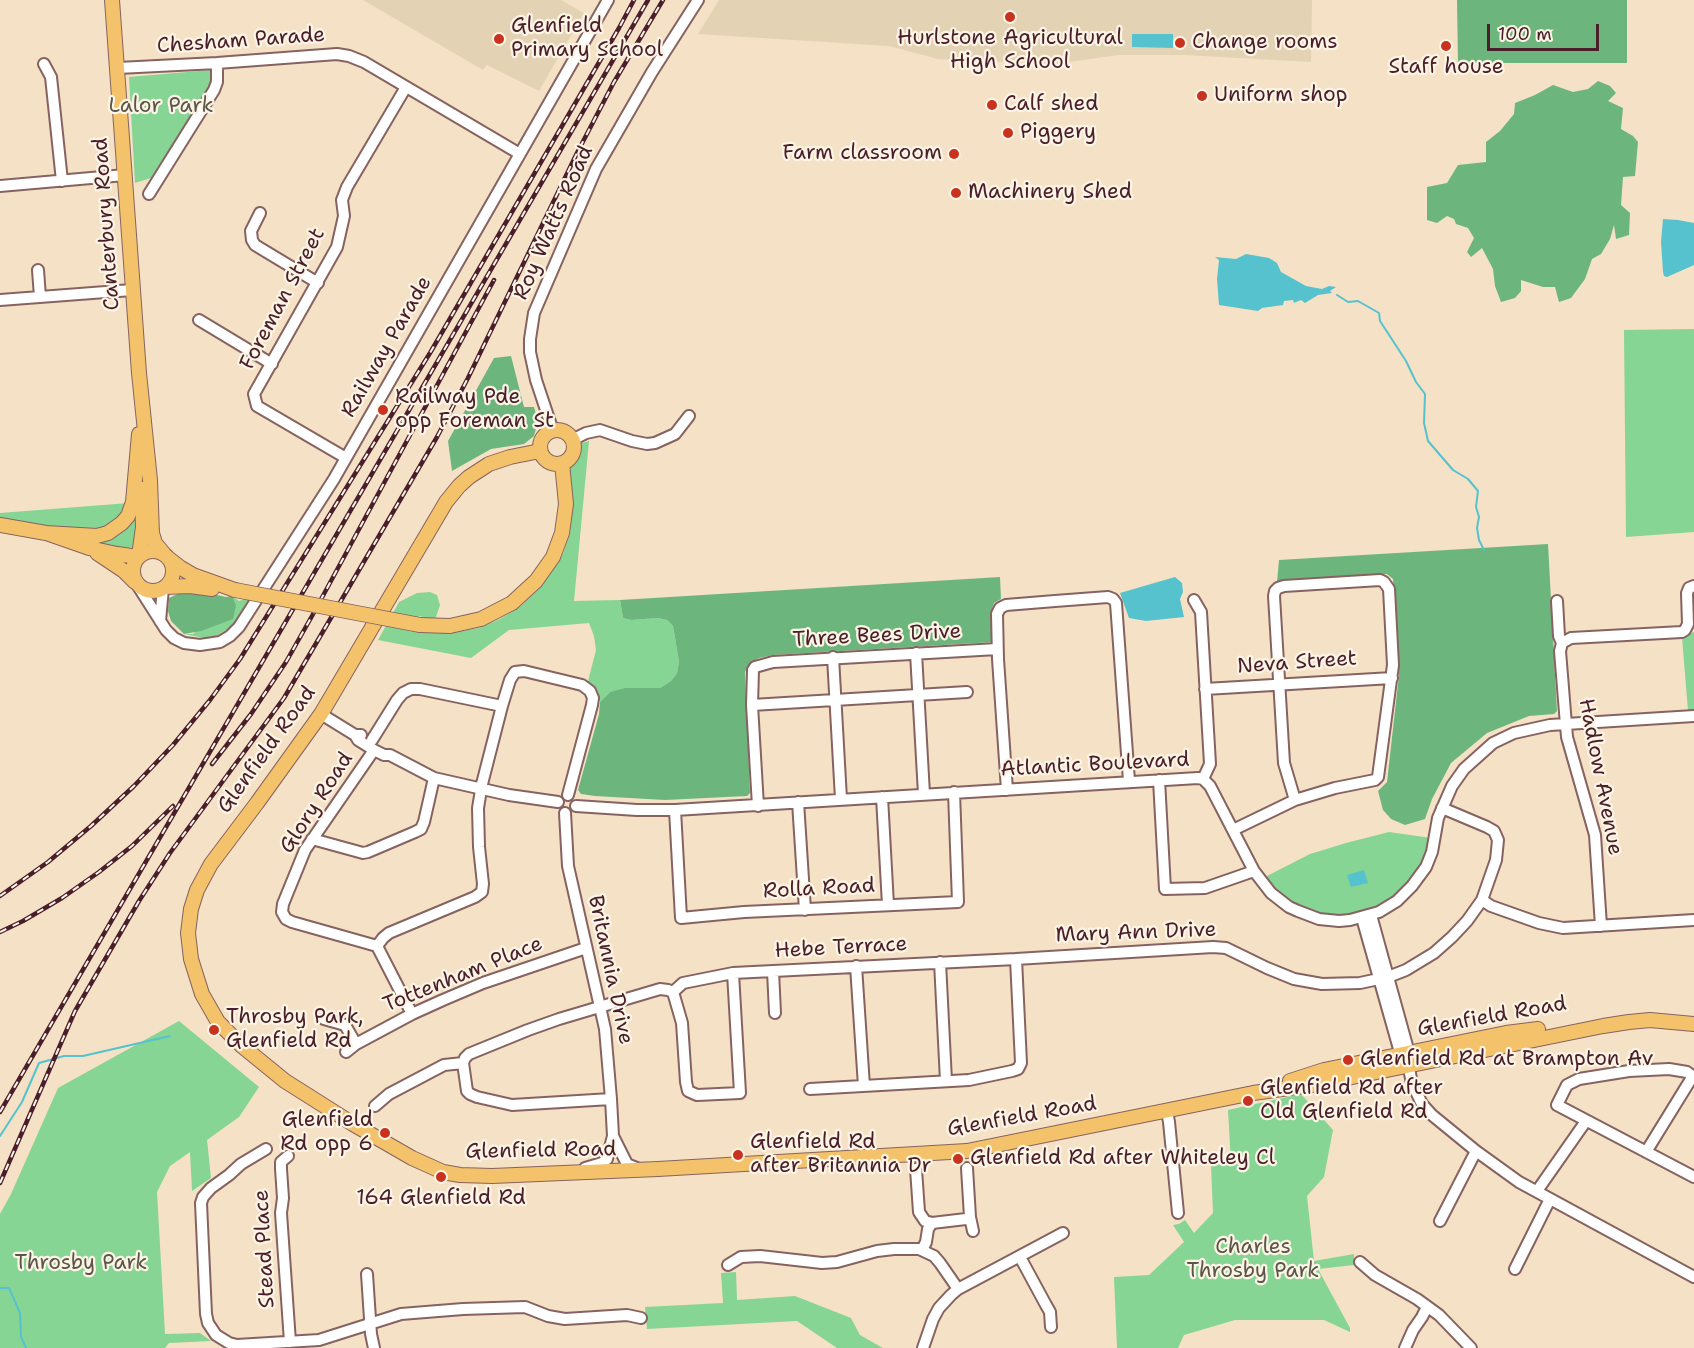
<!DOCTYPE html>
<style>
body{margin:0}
#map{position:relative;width:1694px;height:1348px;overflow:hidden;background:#f5e1c5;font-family:"Shantell Sans",sans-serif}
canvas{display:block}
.scale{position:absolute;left:1487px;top:24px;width:112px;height:27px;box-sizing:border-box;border:3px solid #4a1f2b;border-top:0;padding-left:8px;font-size:18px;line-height:21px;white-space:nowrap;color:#4a1f2b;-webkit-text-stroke:4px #fcf5e5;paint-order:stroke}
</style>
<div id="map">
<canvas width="1694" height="1348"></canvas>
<div class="scale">100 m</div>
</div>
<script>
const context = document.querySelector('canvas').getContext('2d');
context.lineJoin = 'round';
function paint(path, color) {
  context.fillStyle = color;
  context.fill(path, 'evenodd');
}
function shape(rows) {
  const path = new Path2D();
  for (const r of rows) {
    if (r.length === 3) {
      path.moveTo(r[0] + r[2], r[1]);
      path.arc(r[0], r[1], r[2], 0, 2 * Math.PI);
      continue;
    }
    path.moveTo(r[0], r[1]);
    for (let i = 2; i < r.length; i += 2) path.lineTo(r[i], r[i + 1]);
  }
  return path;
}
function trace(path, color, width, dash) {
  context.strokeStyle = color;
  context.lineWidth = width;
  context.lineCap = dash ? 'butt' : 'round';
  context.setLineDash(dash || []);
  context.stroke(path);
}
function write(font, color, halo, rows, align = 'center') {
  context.font = font + ' "Shantell Sans",sans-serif';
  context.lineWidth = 4.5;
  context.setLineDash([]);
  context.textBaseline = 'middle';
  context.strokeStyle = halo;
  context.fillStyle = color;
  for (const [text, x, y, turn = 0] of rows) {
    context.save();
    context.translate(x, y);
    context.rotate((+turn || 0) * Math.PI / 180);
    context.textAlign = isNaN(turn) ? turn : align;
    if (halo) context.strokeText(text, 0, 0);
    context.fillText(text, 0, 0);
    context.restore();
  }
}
paint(shape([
 [363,0,561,0,584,13,539,91,487,65,483,70],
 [719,0,1312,0,1311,62,1185,55,1118,55,1055,64,938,59,889,46,698,34]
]), '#e4d2b4');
paint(shape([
 [210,70,212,83,209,88,151,178,135,183,129,77],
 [1694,329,1694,532,1626,537,1624,330],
 [589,441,574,601,620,600,623,618,631,620,656,618,667,620,673,626,679,662,677,673,671,681,660,688,638,688,610,692,600,702,598,696,587,685,596,650,594,636,589,623,509,630,471,658,378,640,399,602,417,593,430,592,437,595,440,605,435,620,419,616,411,631,457,632,479,628,500,619,521,606,540,588,563,554,570,534,571,506,569,481,570,466,575,457,579,444],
 [129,503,114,525,91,534,0,518,0,513],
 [136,511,136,534,133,547,123,550,99,543],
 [232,596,239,601,245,599,251,600,231,627,216,636,204,638,184,634,193,634],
 [1694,632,1694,711,1688,711,1682,637],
 [1389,832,1431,838,1427,854,1418,875,1402,892,1377,908,1355,915,1339,917,1322,916,1290,904,1263,878,1310,854,1346,843],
 [179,1021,259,1087,239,1117,207,1140,211,1178,192,1191,190,1152,170,1166,157,1192,165,1334,200,1333,211,1341,169,1343,165,1348,0,1348,0,1214,11,1194,58,1088],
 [1301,1094,1333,1130,1324,1177,1307,1196,1314,1261,1354,1254,1354,1265,1318,1269,1350,1328,1350,1332,1324,1320,1235,1320,1184,1335,1178,1348,1117,1348,1114,1277,1149,1275,1184,1242,1173,1225,1179,1224,1185,1220,1194,1233,1213,1213,1211,1165,1231,1163,1228,1110],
 [736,1272,737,1300,795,1296,851,1318,860,1335,883,1348,837,1348,797,1321,647,1329,645,1307,723,1303,721,1273]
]), '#86d594');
paint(shape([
 [1457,0,1627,0,1627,63,1458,63],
 [1598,81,1610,86,1616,93,1608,101,1623,108,1621,129,1633,136,1638,142,1635,176,1623,177,1621,205,1630,213,1629,235,1616,239,1614,225,1610,239,1601,254,1592,259,1585,279,1571,298,1559,302,1555,287,1543,287,1521,280,1521,291,1515,298,1501,302,1495,286,1493,269,1482,248,1471,257,1467,252,1474,238,1468,228,1456,224,1454,219,1447,216,1437,223,1427,220,1427,187,1447,183,1458,165,1486,162,1486,142,1500,131,1514,114,1515,103,1535,95,1553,85,1573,92,1588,89],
 [511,356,524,407,534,407,538,421,534,436,524,444,491,449,452,471,448,441,494,358],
 [1548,544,1557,711,1554,714,1529,716,1487,733,1451,763,1432,799,1425,819,1405,825,1391,819,1383,810,1378,791,1387,782,1399,675,1393,579,1387,574,1277,582,1279,560],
 [1000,577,1001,599,994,603,992,609,994,642,773,655,759,658,750,663,745,672,750,793,747,796,665,800,595,796,581,794,578,790,599,714,600,702,610,692,625,688,660,688,671,681,677,673,679,662,673,626,667,620,657,618,631,620,623,618,620,600],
 [182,592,212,594,226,597,232,596,236,605,233,619,201,631,184,634,171,621,168,611,169,598]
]), '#6cb67e');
paint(shape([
 [1132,34,1173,34,1173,48,1132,47],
 [1663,219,1678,220,1694,223,1694,265,1667,277,1664,276,1663,272,1661,242],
 [1246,254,1269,258,1277,263,1281,272,1306,286,1322,289,1329,286,1336,287,1330,291,1332,293,1318,295,1305,303,1301,300,1294,303,1293,300,1284,301,1283,305,1262,308,1258,311,1219,305,1217,279,1219,260,1215,257,1236,259],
 [1175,577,1182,583,1183,592,1180,599,1184,617,1146,621,1129,618,1120,593],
 [1364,870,1368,883,1351,887,1347,875]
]), '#55c2ce');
trace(shape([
 [1337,295,1348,302,1358,301,1379,313,1380,321,1406,361,1416,382,1425,394,1424,423,1428,441,1453,470,1468,479,1478,491,1476,507,1479,517,1477,528,1479,540,1484,550],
 [0,1136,22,1102,39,1063,64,1056,83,1056,170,1036],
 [0,1288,9,1288,20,1313,21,1337,26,1348]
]), '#55c2ce', 2);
const minor = shape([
 [44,64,51,77,62,181],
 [118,68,217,63,337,54,349,56,364,62,520,154],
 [0,186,125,175],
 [149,194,214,90,217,82,217,63],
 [260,213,251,231,252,240,255,245,318,283],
 [38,270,40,297],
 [0,300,132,290],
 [199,320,272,364],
 [553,431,536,380,530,352,530,339,534,313,596,169,652,72,698,0],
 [572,440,586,433,600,430,632,441,647,444,655,443,675,434,689,416],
 [346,458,257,406,254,394,337,247,344,216,342,200,347,187,406,87],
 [138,586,166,630,174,638,184,643,200,645,220,642,230,636,239,627,334,479,608,0],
 [1194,600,1201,612,1210,764,1203,779],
 [1557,601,1559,636,1562,643,1560,651,1567,737,1595,835,1601,926],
 [160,621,163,588],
 [1562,643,1571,638,1682,632,1685,630,1688,624,1687,593,1689,588,1694,586],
 [916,653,924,794],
 [833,657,841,799],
 [1205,689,1392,678],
 [752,705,967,692],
 [321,714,355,735,361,735],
 [355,735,358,740,374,750,384,755,390,755,434,778,509,795,558,802],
 [372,740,397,700,403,693,411,689,420,689,502,706],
 [374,750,305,850,283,904,282,912,286,919,292,922,377,946,412,1014],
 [1159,780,1165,889,1205,888,1254,871],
 [1007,790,998,659,997,614,1000,608,1006,605,1055,601,1108,597,1113,599,1116,603,1129,781],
 [882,797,888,905],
 [798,802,805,910],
 [576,806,637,810,675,810,1198,778,1203,779,1210,786,1254,871,1271,893,1289,907,1298,911,1319,919,1339,921,1350,920,1379,912,1397,901,1412,886,1426,867,1432,852,1438,818,1452,786,1464,769,1493,743,1514,733,1550,725,1694,716],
 [758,806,752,705,753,670,755,667,773,662,997,649],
 [675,810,681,918,744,912,958,902,954,792],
 [565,813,568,866,605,1029,611,1099,613,1136,607,1159,602,1163,585,1168],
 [1233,830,1295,800,1335,788,1375,780,1378,777,1393,665,1389,589,1384,582,1380,580,1284,586,1278,588,1275,591,1274,596,1284,763,1295,800],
 [312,839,363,853,368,852,415,832,421,829,424,822,434,778],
 [1482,900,1491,906,1539,923,1563,928,1694,920],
 [1371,915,1409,1053,1408,1064,1412,1083,1422,1104,1432,1115,1476,1151,1519,1182,1694,1277],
 [1362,918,1401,1056,1404,1060],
 [377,946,383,938,389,933,475,897,482,892,483,884,479,847,478,808,482,784,502,706,510,680,515,672,524,671,582,685,590,691,593,698,592,705,568,795],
 [940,962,946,1081],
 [856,966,864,1086],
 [773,971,775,1013],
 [673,992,683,983,733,973,1016,959],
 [324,1019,345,1025,356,1044],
 [346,1052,356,1044,412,1014,443,1000,483,983,586,948],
 [810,1089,969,1080,1012,1071,1018,1069,1021,1063,1016,959,1213,947,1226,948,1267,968,1294,979,1322,984,1360,983,1388,977,1406,970,1434,953,1452,937,1467,921,1482,900,1496,860,1498,840,1494,831,1487,827,1442,808],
 [611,1099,512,1105,477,1097,470,1094,467,1091,463,1063,465,1058,469,1054,528,1030,559,1019,660,989,668,990,673,992,682,1023,686,1082,688,1091,697,1095,740,1093,733,973],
 [375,1106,389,1094,444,1065,463,1063],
 [1167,1111,1169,1122,1178,1213],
 [613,1136,627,1164,639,1169],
 [266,1149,241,1164,229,1175,211,1188,203,1197,201,1203,206,1314,208,1323,216,1335,229,1343,237,1345,319,1340,401,1314,463,1309,525,1307,548,1316,565,1319,627,1315,641,1318],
 [1646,1152,1691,1079,1691,1075,1687,1072,1669,1069,1629,1071,1579,1079,1567,1085,1557,1105,1694,1177],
 [288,1156,281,1162,281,1169,283,1198,281,1213,290,1342],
 [916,1169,919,1212,925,1221,932,1223],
 [1537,1191,1586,1121],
 [970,1217,973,1231],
 [1440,1221,1476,1151],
 [922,1250,926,1242,928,1229,932,1223,966,1219,970,1217,967,1168],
 [1020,1257,1046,1305,1050,1312,1051,1327],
 [1360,1262,1375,1275,1417,1299,1439,1315,1471,1348],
 [728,1265,741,1257,760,1256,822,1263,837,1262,877,1251,894,1249,919,1249,934,1256,940,1263,958,1289],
 [1515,1269,1550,1199],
 [367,1274,371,1334,374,1348],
 [923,1348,933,1319,939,1308,951,1295,958,1289,1063,1233],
 [1405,1348,1413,1330,1422,1317,1427,1307]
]);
const major = shape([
 [112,0,139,373,150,480,152,533,155,543,164,554],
 [557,447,17],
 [540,451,510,457,489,464,469,477,459,486,446,502,321,714,257,803,211,864,197,890,191,909,188,933,191,959,202,994,218,1022,242,1046,285,1081,353,1124,412,1158,443,1172,460,1175,492,1176,658,1169,967,1151,1253,1093,1318,1084,1603,1026,1629,1022,1650,1020,1694,1024],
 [0,525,46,533,89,548,117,554,138,557],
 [46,533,97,536,108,533,122,523,128,516,133,502,139,434],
 [153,571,20],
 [97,553,124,571,135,582],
 [139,556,143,527,142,489],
 [168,558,181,568,193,575,235,590],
 [165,587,190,586,212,589],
 [420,625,450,626,481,619,512,603,536,581,553,557,562,533,566,504,562,463],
 [1290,1081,1324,1070,1506,1033,1538,1029]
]);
trace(minor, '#866361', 14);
trace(major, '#866361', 16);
trace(minor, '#fff', 10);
trace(major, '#f4c26a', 14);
const rail = shape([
 [212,764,251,714,286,662,312,616,494,280],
 [0,896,48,862,91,826,134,786,173,745,210,700,240,659,430,353,619,28,634,0],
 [0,932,23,921,62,898,99,872,132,846,173,806],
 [0,1112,648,0],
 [0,1183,75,1011,139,901,170,853,284,698,437,437,468,378,577,153,614,82,663,0]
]);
trace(rail, '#4a1f2b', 4.5);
trace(rail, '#fcf5e5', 2, [7]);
const majorBridge = shape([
 [235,590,420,625]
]);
trace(majorBridge, '#866361', 16, []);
trace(majorBridge, '#f4c26a', 14);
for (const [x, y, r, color] of [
 [1010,17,6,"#c8321e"],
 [499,39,6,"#c8321e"],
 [1180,43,6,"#c8321e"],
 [1446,46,6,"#c8321e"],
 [1202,96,6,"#c8321e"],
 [992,105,6,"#c8321e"],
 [1008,133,6,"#c8321e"],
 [954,154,6,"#c8321e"],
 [956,193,6,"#c8321e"],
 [383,410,6,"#c8321e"],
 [214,1030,6,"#c8321e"],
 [1348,1060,6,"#c8321e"],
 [1248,1101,6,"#c8321e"],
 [385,1133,6,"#c8321e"],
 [738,1155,6,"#c8321e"],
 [958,1159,6,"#c8321e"],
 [441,1177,6,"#c8321e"]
]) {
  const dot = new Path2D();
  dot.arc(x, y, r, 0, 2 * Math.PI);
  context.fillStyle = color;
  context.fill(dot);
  trace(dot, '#fcf5e5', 2);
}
write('21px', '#4a1f2b', '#fcf5e5', [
 ["Glenfield",511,27],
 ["Primary School",511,51],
 ["Hurlstone Agricultural",1010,39,"center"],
 ["High School",1010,63,"center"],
 ["Change rooms",1192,43],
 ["Staff house",1446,68,"center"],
 ["Uniform shop",1214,96],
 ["Calf shed",1004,105],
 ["Piggery",1020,133],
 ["Farm classroom",942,154,"right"],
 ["Machinery Shed",968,193],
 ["Railway Pde",395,398],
 ["opp Foreman St",395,422],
 ["Throsby Park,",226,1018],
 ["Glenfield Rd",226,1042],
 ["Glenfield Rd at Brampton Av",1360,1060],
 ["Glenfield Rd after",1260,1089],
 ["Old Glenfield Rd",1260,1113],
 ["Glenfield",373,1121,"right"],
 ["Rd opp 6",373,1145,"right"],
 ["Glenfield Rd",750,1143],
 ["after Britannia Dr",750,1167],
 ["Glenfield Rd after Whiteley Cl",970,1159],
 ["164 Glenfield Rd",441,1199,"center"]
], 'left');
write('21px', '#4a1f2b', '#fcf5e5', [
 ["Chesham Parade",241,41,-4],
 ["Roy Watts Road",554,223,-66],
 ["Canterbury Road",107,224,-94],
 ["Foreman Street",283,299,-62],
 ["Railway Parade",387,347,-60],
 ["Three Bees Drive",877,636,-3],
 ["Neva Street",1297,663,-4],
 ["Glenfield Road",267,750,-54],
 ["Atlantic Boulevard",1095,765,-3],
 ["Hadlow Avenue",1600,777,79],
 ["Glory Road",317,803,-57],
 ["Rolla Road",819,889,-3],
 ["Mary Ann Drive",1136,933,-2],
 ["Hebe Terrace",841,948,-3],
 ["Britannia Drive",610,970,78],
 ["Tottenham Place",463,975,-22],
 ["Glenfield Road",1492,1017,-10],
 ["Glenfield Road",1022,1117,-10],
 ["Glenfield Road",541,1151,-1],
 ["Stead Place",265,1249,-93]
]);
write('21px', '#5c564a', '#fcf5e5', [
 ["Lalor Park",161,107],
 ["Charles",1253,1248],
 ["Throsby Park",1253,1272],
 ["Throsby Park",81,1264]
]);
</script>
